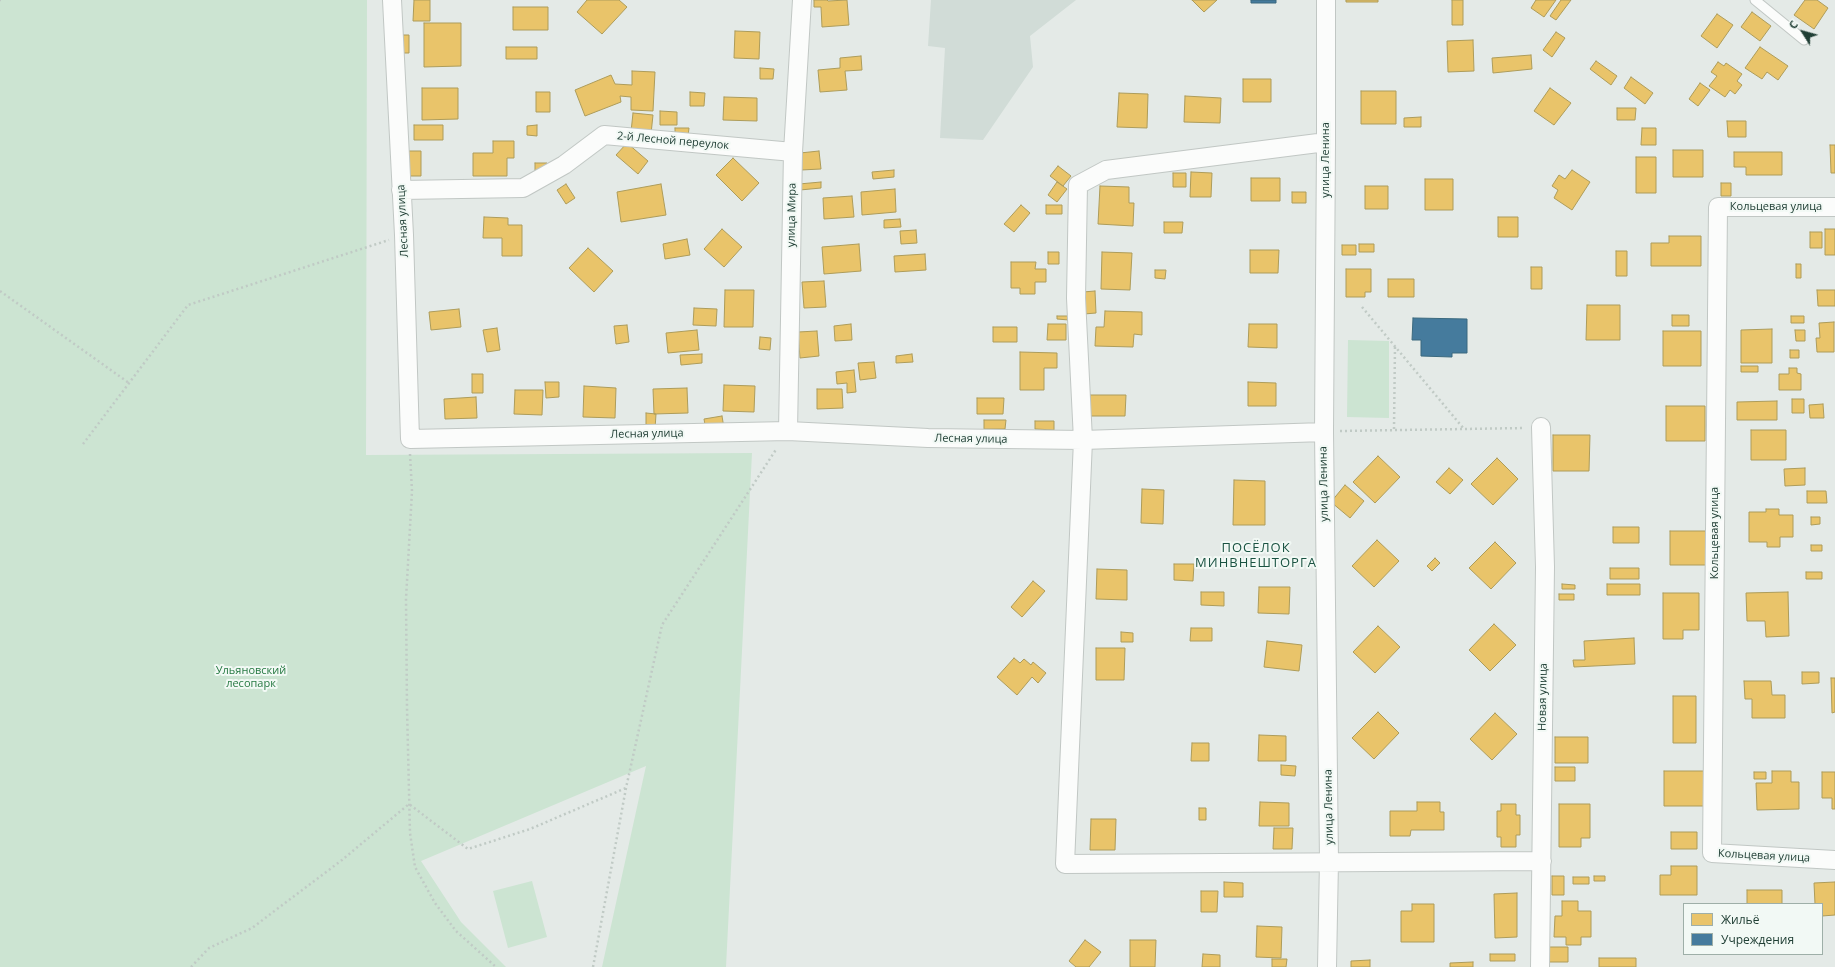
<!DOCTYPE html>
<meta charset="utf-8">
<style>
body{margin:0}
#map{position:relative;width:1835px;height:967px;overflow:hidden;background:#e4eae7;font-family:"Open Sans",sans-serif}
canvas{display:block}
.legend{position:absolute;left:1683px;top:903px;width:140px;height:52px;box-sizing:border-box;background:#f2f9f5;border:1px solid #9eafa8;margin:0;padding:5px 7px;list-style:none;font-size:12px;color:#203f35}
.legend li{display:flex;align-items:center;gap:8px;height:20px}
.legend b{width:20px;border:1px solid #9eafa8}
.north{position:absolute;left:1783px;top:12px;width:40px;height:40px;-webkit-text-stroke:3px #f2f9f5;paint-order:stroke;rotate:307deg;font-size:11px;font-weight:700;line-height:16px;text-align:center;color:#203f35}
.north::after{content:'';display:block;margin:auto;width:14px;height:18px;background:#203f35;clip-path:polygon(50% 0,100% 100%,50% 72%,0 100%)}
</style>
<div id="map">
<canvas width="1835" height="967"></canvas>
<ul class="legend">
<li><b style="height:11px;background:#e9c46a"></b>Жильё</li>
<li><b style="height:11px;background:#457b9d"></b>Учреждения</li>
</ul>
<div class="north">С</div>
</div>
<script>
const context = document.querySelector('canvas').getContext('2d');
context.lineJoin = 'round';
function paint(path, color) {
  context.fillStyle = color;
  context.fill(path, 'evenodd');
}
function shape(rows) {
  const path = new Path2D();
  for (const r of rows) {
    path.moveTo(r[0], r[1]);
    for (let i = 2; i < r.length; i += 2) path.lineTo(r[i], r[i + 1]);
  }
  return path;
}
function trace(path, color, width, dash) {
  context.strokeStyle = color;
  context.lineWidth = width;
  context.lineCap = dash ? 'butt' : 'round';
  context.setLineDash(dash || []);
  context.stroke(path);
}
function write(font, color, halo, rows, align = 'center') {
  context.font = font + ' "Open Sans",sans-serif';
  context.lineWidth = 4;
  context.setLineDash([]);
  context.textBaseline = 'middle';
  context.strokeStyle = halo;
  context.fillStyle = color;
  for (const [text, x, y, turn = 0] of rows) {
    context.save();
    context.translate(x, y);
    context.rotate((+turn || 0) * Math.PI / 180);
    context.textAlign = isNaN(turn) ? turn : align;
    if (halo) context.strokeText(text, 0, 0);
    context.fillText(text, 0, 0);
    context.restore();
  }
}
paint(shape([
 [931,0,1076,0,1030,36,1033,67,983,140,940,138,945,48,928,46]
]), '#d1dcd7');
paint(shape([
 [0,0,367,0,366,455,752,453,726,967,602,967,646,766,421,861,461,922,506,967,0,967],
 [1348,340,1389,341,1389,418,1347,417],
 [532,881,547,937,508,948,493,891]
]), '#cce4d2');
const homes = shape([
 [414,0,430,0,430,21,413,21,414,0],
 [587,0,619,0,627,7,602,34,577,12,587,0],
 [814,0,827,0,828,1,847,0,849,25,822,27,821,7,814,7,814,0],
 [1192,0,1217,0,1204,12,1192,0],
 [1346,0,1378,0,1378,2,1346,2,1346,0],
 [1452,0,1463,0,1463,25,1452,25,1452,0],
 [1536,0,1556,0,1544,17,1531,8,1536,0],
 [1561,0,1571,0,1556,20,1550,16,1561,0],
 [1805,0,1817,0,1828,8,1814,29,1794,15,1805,0],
 [513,7,548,7,548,30,513,30,513,7],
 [1752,12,1771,26,1760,41,1741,27,1752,12],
 [1717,14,1733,25,1717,48,1701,36,1717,14],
 [424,23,461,23,461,66,424,67,424,23],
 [735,31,760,32,759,59,734,58,735,31],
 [1556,32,1565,38,1552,57,1543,50,1556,32],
 [398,35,409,35,409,53,398,53,398,35],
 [1473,40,1474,71,1448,72,1447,41,1473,40],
 [506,47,537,47,537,59,506,59,506,47],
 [1760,47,1788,66,1778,80,1767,72,1762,79,1745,68,1760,47],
 [1531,55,1532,69,1493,73,1492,58,1531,55],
 [861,56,862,70,845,71,847,90,820,92,818,70,840,68,840,58,861,56],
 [1596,61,1617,76,1611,85,1590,69,1596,61],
 [1718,62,1724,66,1726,63,1742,74,1737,81,1742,85,1735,94,1730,90,1725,97,1709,86,1717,76,1711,72,1718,62],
 [760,68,774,69,773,79,760,79,760,68],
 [632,71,655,72,653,111,631,110,631,97,620,96,621,102,585,116,575,90,611,75,615,84,632,85,632,71],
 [1631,77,1653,93,1645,104,1624,88,1631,77],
 [1243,79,1271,79,1271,102,1243,102,1243,79],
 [1700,83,1710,90,1698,106,1689,99,1700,83],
 [422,88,458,88,458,119,422,120,422,88],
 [1550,88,1571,103,1554,125,1534,111,1550,88],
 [1361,91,1396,91,1396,124,1361,124,1361,91],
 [536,92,550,92,550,112,536,112,536,92],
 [690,92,705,93,704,106,690,106,690,92],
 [1119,93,1148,94,1147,128,1117,127,1119,93],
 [1185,96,1221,98,1220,123,1184,122,1185,96],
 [724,97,757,98,757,121,723,120,724,97],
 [1617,108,1636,108,1635,120,1617,120,1617,108],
 [660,111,677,112,677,125,660,125,660,111],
 [633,113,653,115,651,134,631,132,633,113],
 [1421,117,1421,127,1404,127,1404,118,1421,117],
 [1727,121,1746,121,1746,137,1728,137,1727,121],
 [414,125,443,125,443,140,414,140,414,125],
 [537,125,537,136,527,135,527,126,537,125],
 [675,128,689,128,688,136,675,136,675,128],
 [1642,128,1656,128,1656,145,1641,145,1642,128],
 [493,141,514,141,514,158,507,158,507,176,473,176,473,153,493,153,493,141],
 [627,143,648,161,638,174,616,155,627,143],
 [1830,145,1835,145,1835,173,1831,173,1830,145],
 [1673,150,1703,150,1703,177,1673,177,1673,150],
 [405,151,421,151,421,176,404,176,405,151],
 [819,151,821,169,801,170,800,153,819,151],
 [1734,152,1782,152,1782,175,1746,175,1746,167,1734,167,1734,152],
 [1636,157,1656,157,1656,193,1636,193,1636,157],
 [733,158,759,183,742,201,716,175,733,158],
 [535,163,547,163,547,172,535,172,535,163],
 [1058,166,1071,176,1063,186,1050,176,1058,166],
 [894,170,894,177,873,179,872,172,894,170],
 [1572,170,1590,182,1572,210,1554,198,1558,190,1552,186,1559,175,1565,179,1572,170],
 [1191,172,1212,173,1211,197,1190,197,1191,172],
 [1173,173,1186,173,1186,187,1173,187,1173,173],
 [1251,178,1280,178,1280,201,1251,201,1251,178],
 [1425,179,1453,179,1453,210,1425,210,1425,179],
 [821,182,821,188,800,190,799,184,821,182],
 [1057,182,1067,189,1057,202,1048,195,1057,182],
 [1721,183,1731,183,1731,196,1721,196,1721,183],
 [566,184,575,198,566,204,557,190,566,184],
 [661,184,666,215,621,222,617,192,661,184],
 [1100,186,1129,187,1129,203,1134,203,1133,226,1098,224,1100,186],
 [1365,186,1388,186,1388,209,1365,209,1365,186],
 [895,189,896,212,862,215,861,192,895,189],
 [1292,192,1306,192,1306,203,1292,203,1292,192],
 [852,196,854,217,824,219,823,198,852,196],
 [1021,205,1030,213,1014,232,1004,224,1021,205],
 [1046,205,1062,205,1062,214,1046,214,1046,205],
 [484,217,508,218,508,225,522,225,522,256,502,256,502,238,483,238,484,217],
 [1498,217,1518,217,1518,237,1498,237,1498,217],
 [900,219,901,227,884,228,884,220,900,219],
 [1164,222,1183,222,1182,233,1164,233,1164,222],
 [722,229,742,247,724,267,704,249,722,229],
 [1825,229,1835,229,1835,255,1825,255,1825,229],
 [916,230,917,243,901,244,900,231,916,230],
 [1810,232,1822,232,1822,248,1810,248,1810,232],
 [1669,236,1701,236,1701,266,1651,266,1651,243,1669,243,1669,236],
 [687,239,690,255,665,259,663,244,687,239],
 [859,244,861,271,824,274,822,247,859,244],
 [1359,244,1374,244,1374,252,1359,252,1359,244],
 [1342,245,1356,245,1356,255,1342,255,1342,245],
 [588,248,613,271,594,292,569,268,588,248],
 [1250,250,1279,250,1278,273,1250,273,1250,250],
 [1616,251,1627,251,1627,276,1616,276,1616,251],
 [1048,252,1059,252,1059,264,1048,264,1048,252],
 [1102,252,1132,253,1130,290,1101,289,1102,252],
 [925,254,926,270,895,272,894,256,925,254],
 [1011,262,1036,262,1035,269,1046,269,1046,282,1035,282,1035,294,1020,294,1020,288,1011,288,1011,262],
 [1796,264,1801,264,1801,278,1796,278,1796,264],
 [1531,267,1542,267,1542,289,1531,289,1531,267],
 [1346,269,1371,269,1371,292,1365,292,1365,297,1346,297,1346,269],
 [1155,270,1166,270,1165,279,1155,278,1155,270],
 [1388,279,1414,279,1414,297,1388,297,1388,279],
 [824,281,826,307,804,308,802,282,824,281],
 [725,290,754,290,753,327,724,327,725,290],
 [1817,290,1835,290,1835,306,1818,306,1817,290],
 [1095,291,1096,313,1084,314,1083,292,1095,291],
 [1587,305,1620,305,1620,340,1586,340,1587,305],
 [694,308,717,309,716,326,693,325,694,308],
 [459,309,461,327,431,330,429,312,459,309],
 [1105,311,1142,312,1142,335,1134,334,1133,347,1095,346,1096,327,1104,327,1105,311],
 [1672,315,1689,315,1689,326,1672,326,1672,315],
 [1057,316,1069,316,1069,320,1057,319,1057,316],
 [1791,316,1804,316,1804,323,1791,323,1791,316],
 [1834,322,1834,352,1817,352,1816,338,1820,338,1819,323,1834,322],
 [851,324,852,340,835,341,834,326,851,324],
 [1048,324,1066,324,1066,340,1047,340,1048,324],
 [1249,324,1277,324,1277,348,1248,347,1249,324],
 [627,325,629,342,616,344,614,326,627,325],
 [993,327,1017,327,1017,342,993,342,993,327],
 [497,328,500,350,487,352,483,330,497,328],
 [1772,329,1772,363,1741,363,1741,330,1772,329],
 [697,330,699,350,668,353,666,333,697,330],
 [1795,330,1805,330,1805,341,1796,341,1795,330],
 [817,331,819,356,800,358,798,332,817,331],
 [1663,331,1701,331,1701,366,1663,366,1663,331],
 [760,337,771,338,770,350,759,349,760,337],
 [1790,350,1799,350,1799,358,1790,358,1790,350],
 [1020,352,1057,353,1057,368,1044,368,1044,390,1020,390,1020,352],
 [702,354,702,363,681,365,680,355,702,354],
 [912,354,913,362,896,363,896,356,912,354],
 [874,362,876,378,860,380,858,363,874,362],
 [1741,366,1758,366,1758,372,1741,372,1741,366],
 [1789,368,1797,368,1797,373,1801,374,1801,390,1779,390,1779,374,1789,374,1789,368],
 [854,370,856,392,847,393,847,383,837,384,836,372,854,370],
 [472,374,483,374,483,393,472,393,472,374],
 [545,382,559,382,559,397,546,398,545,382],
 [1248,382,1276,383,1276,406,1248,406,1248,382],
 [724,385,755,386,754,412,723,411,724,385],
 [584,386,616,388,615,418,583,417,584,386],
 [687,388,688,413,654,414,653,389,687,388],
 [817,389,842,389,843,408,817,409,817,389],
 [515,390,543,390,542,415,514,414,515,390],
 [1090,395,1126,395,1125,416,1090,416,1090,395],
 [476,397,477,418,445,419,444,399,476,397],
 [977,398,1004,398,1003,414,977,414,977,398],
 [1792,399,1804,399,1804,413,1792,413,1792,399],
 [1777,401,1777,420,1737,420,1737,402,1777,401],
 [1823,404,1824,418,1810,418,1809,405,1823,404],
 [1666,406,1705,406,1705,441,1666,441,1666,406],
 [646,413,656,414,655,429,646,428,646,413],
 [722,416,724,428,706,431,704,419,722,416],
 [984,420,1006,420,1005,429,984,429,984,420],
 [1035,421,1054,421,1054,430,1035,429,1035,421],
 [1751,430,1786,430,1786,460,1751,460,1751,430],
 [1553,435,1590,435,1589,471,1553,471,1553,435],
 [1378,456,1400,477,1375,503,1353,482,1378,456],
 [1497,458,1518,479,1493,505,1471,484,1497,458],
 [1449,468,1463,480,1450,494,1436,482,1449,468],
 [1805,468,1805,485,1785,486,1784,469,1805,468],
 [1234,480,1265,481,1265,525,1233,525,1234,480],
 [1345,485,1364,501,1350,518,1331,502,1345,485],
 [1142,489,1164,490,1163,524,1141,523,1142,489],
 [1807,491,1826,491,1827,503,1807,503,1807,491],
 [1766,509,1779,509,1779,515,1793,515,1793,537,1780,537,1780,547,1767,547,1767,542,1749,542,1749,512,1766,512,1766,509],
 [1811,517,1820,517,1820,524,1811,525,1811,517],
 [1613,527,1639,527,1639,543,1613,543,1613,527],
 [1670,531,1707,531,1707,565,1670,565,1670,531],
 [1377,540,1399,561,1374,587,1352,566,1377,540],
 [1495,542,1516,563,1491,589,1469,568,1495,542],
 [1811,545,1822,545,1822,551,1811,551,1811,545],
 [1435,558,1440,563,1432,571,1427,566,1435,558],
 [1174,564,1194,564,1193,581,1174,580,1174,564],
 [1610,568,1639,568,1639,579,1610,579,1610,568],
 [1097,569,1127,570,1127,600,1096,599,1097,569],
 [1806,572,1822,572,1822,579,1806,579,1806,572],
 [1033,581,1045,591,1022,617,1011,607,1033,581],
 [1562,584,1575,585,1575,589,1562,589,1562,584],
 [1607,584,1640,584,1640,595,1607,595,1607,584],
 [1259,587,1290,587,1289,614,1258,613,1259,587],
 [1201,592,1224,592,1224,606,1201,605,1201,592],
 [1788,592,1789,636,1766,637,1765,621,1747,621,1746,593,1788,592],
 [1663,593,1699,593,1699,630,1683,630,1683,639,1663,639,1663,593],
 [1559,594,1574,594,1574,600,1559,600,1559,594],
 [1494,624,1516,645,1490,671,1469,650,1494,624],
 [1378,626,1400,647,1375,673,1353,652,1378,626],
 [1191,628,1212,628,1212,641,1190,641,1191,628],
 [1121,632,1133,633,1133,642,1121,642,1121,632],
 [1634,638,1635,664,1574,667,1573,660,1585,660,1584,641,1634,638],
 [1267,641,1302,645,1299,671,1264,667,1267,641],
 [1096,648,1125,648,1124,680,1096,680,1096,648],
 [1014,658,1020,663,1024,659,1031,665,1033,662,1046,673,1038,683,1032,677,1017,695,997,677,1014,658],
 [1802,672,1819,672,1819,683,1802,684,1802,672],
 [1831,678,1835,678,1835,712,1832,713,1831,678],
 [1744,681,1771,681,1772,695,1785,695,1785,718,1752,718,1752,699,1745,699,1744,681],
 [1673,696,1696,696,1696,743,1673,743,1673,696],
 [1378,712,1399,733,1374,759,1352,738,1378,712],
 [1495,713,1517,734,1492,760,1470,739,1495,713],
 [1259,735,1286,736,1286,761,1258,761,1259,735],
 [1555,737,1588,737,1588,763,1555,763,1555,737],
 [1192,743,1209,743,1209,761,1191,761,1192,743],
 [1281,765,1296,766,1295,776,1281,775,1281,765],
 [1555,767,1575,767,1575,781,1555,781,1555,767],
 [1664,771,1704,771,1704,806,1664,806,1664,771],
 [1772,771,1791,771,1791,782,1799,782,1799,809,1757,810,1756,783,1772,783,1772,771],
 [1754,772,1766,772,1766,779,1754,779,1754,772],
 [1822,772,1835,772,1835,809,1832,809,1832,798,1822,798,1822,772],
 [1260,802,1289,803,1289,826,1259,826,1260,802],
 [1417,802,1440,802,1440,812,1444,812,1444,830,1411,830,1410,836,1390,836,1390,811,1417,811,1417,802],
 [1501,804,1516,804,1516,815,1520,815,1520,835,1516,835,1516,847,1501,847,1501,837,1497,837,1497,811,1501,811,1501,804],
 [1559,804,1590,804,1590,838,1581,838,1581,847,1559,847,1559,804],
 [1199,808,1206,808,1206,820,1199,820,1199,808],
 [1091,819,1116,819,1115,850,1090,850,1091,819],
 [1274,828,1293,828,1292,849,1273,849,1274,828],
 [1671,832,1697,832,1697,849,1671,849,1671,832],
 [1671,866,1697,866,1697,895,1660,895,1660,875,1671,875,1671,866],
 [1552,876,1564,876,1564,895,1552,895,1552,876],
 [1594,876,1605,876,1605,881,1594,881,1594,876],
 [1573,877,1589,877,1589,884,1573,884,1573,877],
 [1224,882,1243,883,1243,897,1224,897,1224,882],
 [1835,882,1835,915,1822,916,1822,904,1815,904,1814,883,1835,882],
 [1747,890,1782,890,1782,904,1747,904,1747,890],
 [1201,891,1218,891,1217,912,1201,912,1201,891],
 [1517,893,1517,937,1495,938,1494,894,1517,893],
 [1562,901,1578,901,1578,911,1591,911,1591,937,1581,937,1581,945,1566,945,1566,937,1554,937,1555,916,1562,916,1562,901],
 [1412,904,1434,904,1434,942,1401,942,1401,911,1412,911,1412,904],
 [1257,926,1282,927,1281,958,1256,957,1257,926],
 [1085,940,1101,952,1089,967,1076,967,1069,961,1085,940],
 [1130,940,1156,940,1155,967,1130,967,1130,940],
 [1546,947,1568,947,1568,962,1546,962,1546,947],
 [1203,954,1220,955,1220,967,1202,967,1203,954],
 [1490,954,1515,954,1515,961,1490,961,1490,954],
 [1599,958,1636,958,1636,967,1599,967,1599,958],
 [1272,959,1287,959,1286,967,1272,967,1272,959],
 [1370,960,1370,967,1351,967,1351,961,1370,960],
 [1473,962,1473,967,1450,967,1450,963,1473,962]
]);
paint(homes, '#e9c46a');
trace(homes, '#ad9c5a', 1);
const public = shape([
 [1251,0,1276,0,1276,3,1251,3,1251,0],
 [1413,318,1467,319,1467,353,1452,353,1452,357,1421,356,1421,340,1412,340,1413,318]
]);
paint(public, '#457b9d');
trace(public, '#3a697e', 1);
const service = shape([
 [1755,0,1804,40]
]);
const minor = shape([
 [392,0,404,235,410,439,788,431,928,438,1083,440,1324,432],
 [1326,0,1326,142,1324,432,1329,861,1327,967],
 [1326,142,1106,170,1078,185,1076,298,1083,440,1065,864,1542,861],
 [401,190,523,188,564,165,604,135,793,152],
 [1835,207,1718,207,1712,853,1835,860],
 [788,431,793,152,802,0],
 [1540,967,1545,567,1541,427]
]);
trace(service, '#c1c7c4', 11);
trace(minor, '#c1c7c4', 20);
trace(shape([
 [0,0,1,0],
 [0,291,129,383],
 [1362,307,1464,429],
 [1394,429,1395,346],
 [1340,431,1525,428],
 [83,444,188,305,389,240],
 [410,454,412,491,406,599,407,708,410,833,415,867,435,903,456,931,496,967],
 [191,967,209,948,252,928,342,860,409,804,468,849,530,829,626,788],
 [593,967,626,788,662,625,777,448]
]), '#c0cac5', 2.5, [2, 3]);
trace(service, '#fbfcfb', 9);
trace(minor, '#fbfcfb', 18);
write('11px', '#203f35', '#f2f9f5', [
 ["2-й Лесной переулок",673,141,5],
 ["улица Ленина",1326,160,-90],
 ["Кольцевая улица",1776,207],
 ["улица Мира",792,215,-89],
 ["Лесная улица",403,221,-93],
 ["Лесная улица",647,434,-1],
 ["Лесная улица",971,439,1],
 ["улица Ленина",1324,484,-91],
 ["Кольцевая улица",1715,533,-90],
 ["Новая улица",1543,697,-89],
 ["улица Ленина",1329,807,-91],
 ["Кольцевая улица",1764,856,3]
]);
write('11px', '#267942', '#f2f9f5', [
 ["Ульяновский",251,671],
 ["лесопарк",251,684]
]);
context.letterSpacing = '1px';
write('13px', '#1a5342', '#f2f9f5', [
 ["ПОСЁЛОК",1256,548],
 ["МИНВНЕШТОРГА",1256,563]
]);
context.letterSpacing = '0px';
</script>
